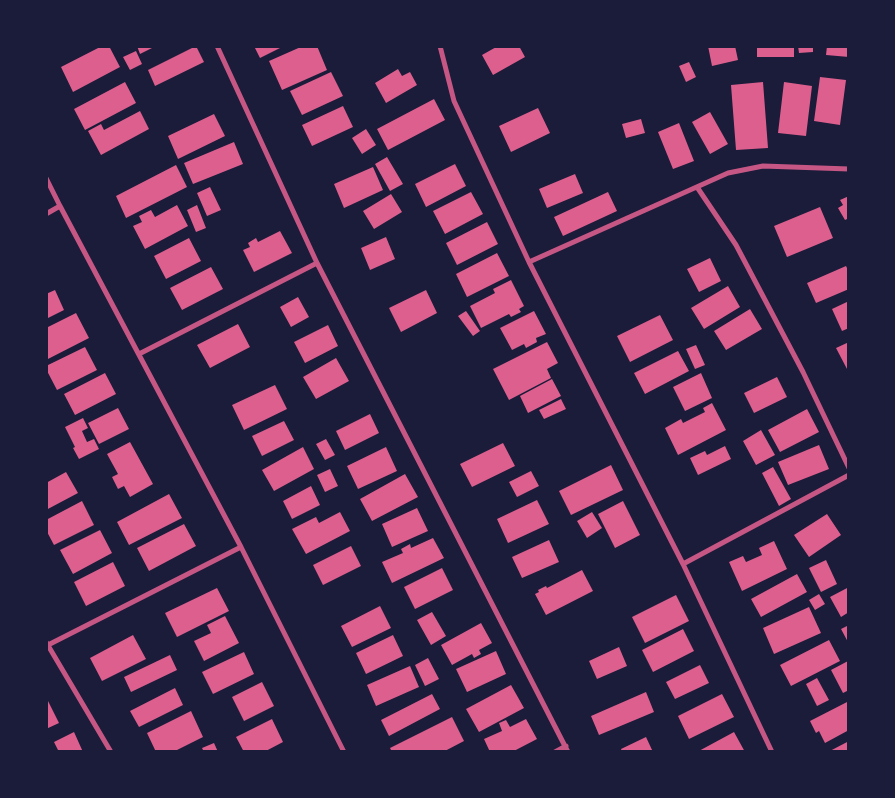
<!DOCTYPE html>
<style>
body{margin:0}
#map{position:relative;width:895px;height:798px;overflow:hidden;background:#1b1b3a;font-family:Manrope,sans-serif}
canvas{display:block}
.frame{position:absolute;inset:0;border:48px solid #1b1b3a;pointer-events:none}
</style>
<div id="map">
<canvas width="895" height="798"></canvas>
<div class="frame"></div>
</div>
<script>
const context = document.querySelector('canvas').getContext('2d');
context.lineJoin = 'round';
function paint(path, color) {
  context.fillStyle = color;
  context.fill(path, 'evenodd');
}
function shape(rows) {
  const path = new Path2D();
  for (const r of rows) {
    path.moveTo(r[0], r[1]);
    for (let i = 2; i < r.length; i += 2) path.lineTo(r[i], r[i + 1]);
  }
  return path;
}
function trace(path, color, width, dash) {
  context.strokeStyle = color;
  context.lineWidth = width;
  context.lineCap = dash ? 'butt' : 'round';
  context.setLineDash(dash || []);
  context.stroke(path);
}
paint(shape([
 [102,46,109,46,120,67,73,92,61,67],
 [137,46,156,46,140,54],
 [196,46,204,62,155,86,148,70],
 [254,46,284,46,260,58],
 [303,46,317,46,327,70,282,90,269,61],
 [498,46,519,46,525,57,493,75,482,55],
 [708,46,735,46,738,60,712,66],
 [757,46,794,46,794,57,757,57],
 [798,46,813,46,813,52,799,53],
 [827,46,849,46,849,57,826,55],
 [136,51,142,64,130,70,123,57],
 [689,62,696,77,686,82,679,66],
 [398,69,402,76,410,72,417,85,386,103,375,83],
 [331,72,343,96,302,115,290,91],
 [820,77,846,80,840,125,814,121],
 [125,82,136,103,85,130,74,109],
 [763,82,768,148,736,150,731,85],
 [784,82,812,86,806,136,778,133],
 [434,99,445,120,388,150,377,129],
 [343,106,353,127,312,146,302,125],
 [538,108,550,133,511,152,499,126],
 [140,111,149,129,101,155,88,131,101,124,104,130],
 [710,112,728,144,710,154,692,122],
 [214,114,225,136,178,159,168,136],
 [641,119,645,133,626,138,622,124],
 [679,123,694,161,673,169,658,132],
 [366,129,376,145,362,154,352,138],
 [234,142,243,164,193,184,184,163],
 [387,157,403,184,390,191,375,164],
 [455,164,466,186,426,207,415,184],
 [176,165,187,187,126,218,116,196],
 [373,167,383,190,344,208,334,184],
 [575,174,583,193,547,208,539,189],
 [210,187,221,210,207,216,197,193],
 [471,192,483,214,445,234,433,211],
 [608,192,617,211,563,236,554,217],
 [391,194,402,212,374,229,363,211],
 [849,196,849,218,845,220,838,208,843,205,840,200],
 [177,205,188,226,145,249,133,226,142,222,139,216,151,210,155,217],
 [197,205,206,228,196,232,187,210],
 [820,207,833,238,787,257,774,226],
 [487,222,498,244,457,265,446,243],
 [280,231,292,253,254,272,243,250,250,247,248,243,256,238,258,242],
 [386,237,395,259,370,270,361,248],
 [189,238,201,261,166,279,154,256],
 [497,253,509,276,467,297,456,274],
 [710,258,721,281,699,292,687,269],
 [846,266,849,272,849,289,816,303,807,283],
 [211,267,223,289,182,310,170,288],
 [511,280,524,306,519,309,521,312,511,317,509,314,481,328,470,306,495,293,493,289],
 [728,286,740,307,704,329,691,308],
 [55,290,64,310,46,319,46,294],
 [426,290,437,313,401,332,389,308],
 [298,297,309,317,291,327,280,307],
 [849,301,849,328,842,331,832,309],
 [750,309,762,329,726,350,714,331],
 [466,311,480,331,473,336,458,316],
 [534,311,546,334,536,338,537,342,526,348,524,344,512,350,500,328],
 [76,313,89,338,46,360,46,328],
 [660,315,673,340,630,362,617,336],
 [238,324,250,347,210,368,197,345],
 [328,325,338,346,305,363,294,342],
 [547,342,558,363,547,369,551,378,509,400,493,369],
 [849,342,849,368,847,369,836,348],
 [696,345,705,365,695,369,686,349],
 [85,347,97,370,57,390,46,369,46,366],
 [678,351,689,371,645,394,634,373],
 [336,358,349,381,316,399,303,377],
 [105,373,116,394,75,415,64,394],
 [701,373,712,398,685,411,673,387],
 [777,377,787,397,754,413,744,393],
 [552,379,561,396,528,413,520,396],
 [275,385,287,409,244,430,232,405],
 [561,399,566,409,544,419,539,410],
 [712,403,726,430,678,455,665,428,681,419,683,423,705,412,703,408],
 [118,408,129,429,99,444,88,423],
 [807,409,819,432,780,452,768,430],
 [370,414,379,433,345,450,336,431],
 [83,418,88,428,82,431,87,442,94,439,99,449,79,459,73,448,75,447,65,427],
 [284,421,294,440,262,456,252,436],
 [761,430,775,455,756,465,743,441],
 [326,439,335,455,325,460,316,444],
 [130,442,153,484,130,497,124,486,118,489,112,477,118,474,107,454],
 [503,443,515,466,472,487,460,464],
 [819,445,829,469,788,485,778,462],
 [725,446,731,459,698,475,690,458,705,451,707,455],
 [303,447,314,469,274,491,262,470],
 [386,447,397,471,358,489,347,466],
 [611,465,623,490,571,515,559,491],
 [773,467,791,499,779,506,762,473],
 [330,469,338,486,325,492,317,475],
 [531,471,539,486,517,497,509,482],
 [66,472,78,493,46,510,46,483],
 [405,474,418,497,372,521,360,499],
 [311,486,320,505,292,519,283,501],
 [169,494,182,518,129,545,117,522],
 [537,500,549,524,508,543,497,519],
 [82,501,94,525,54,545,46,530,46,520],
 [623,501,640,535,615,548,598,514],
 [417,508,428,531,392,547,382,524],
 [340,512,350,531,306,554,292,529,316,517,319,523],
 [592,512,602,528,587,538,577,521],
 [827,514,841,535,809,557,794,535],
 [184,524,196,546,149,571,137,548],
 [100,530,112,553,73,574,60,550],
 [433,538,444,558,392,583,382,562,403,553,401,549,410,544,411,548],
 [549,540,559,562,522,578,512,557],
 [774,541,787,569,742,591,729,562,743,556,746,562,762,555,759,548],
 [351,546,361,566,323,585,313,565],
 [826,560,837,584,821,592,809,568],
 [113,562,125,586,86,606,74,582],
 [442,568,453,590,415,609,404,587],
 [582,570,593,591,546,615,535,594,539,592,538,590,546,586,547,588],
 [797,574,807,592,761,617,751,599],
 [849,587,849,612,841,617,830,597],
 [217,588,229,611,177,637,165,613],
 [819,594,825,604,815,610,809,600],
 [676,595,689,621,645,643,632,617],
 [380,606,391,628,352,647,341,626],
 [809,607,821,633,774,654,763,628],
 [432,612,446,636,431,645,417,620],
 [225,616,239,643,204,661,194,641,211,633,207,625],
 [481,623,492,643,479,650,481,654,474,658,472,654,452,665,441,645],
 [849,625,849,644,841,629],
 [683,629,694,651,653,672,642,650],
 [133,635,146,659,102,681,90,658],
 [393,635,403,656,366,674,356,653],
 [829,640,840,661,791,686,780,665],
 [619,647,627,666,597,679,589,661],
 [496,651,506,674,467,692,456,669],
 [244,652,254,674,213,694,202,672],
 [170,655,177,670,131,692,124,677],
 [428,658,439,679,425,686,415,665],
 [848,661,849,690,843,693,831,670],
 [700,665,709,683,675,699,666,682],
 [410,666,419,687,376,706,367,685],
 [817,678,829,700,817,706,806,684],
 [262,682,274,706,244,721,232,697],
 [511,685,524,708,479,732,466,709],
 [175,688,183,705,139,727,130,711],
 [646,692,654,712,599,735,591,716],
 [432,694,440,709,389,736,381,720],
 [722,694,734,717,689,739,678,716],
 [46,697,59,723,46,729],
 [849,701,849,730,825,743,819,731,816,733,810,721],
 [191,711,203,737,173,752,156,752,147,733],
 [452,717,464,741,443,752,392,752,390,748],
 [272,719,283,742,264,752,244,752,236,737],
 [526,719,537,739,512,752,490,752,484,739,502,731,499,723,506,720,510,727],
 [74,732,83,752,59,752,54,742],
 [734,732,745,752,697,752],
 [646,737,653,752,622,752,621,749],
 [849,741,849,752,828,752],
 [214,743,218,752,204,752,202,748]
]), '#dd5f8e');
trace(shape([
 [440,46,454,101,529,262,683,564,849,475],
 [46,178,60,206,241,547,344,752],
 [697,187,736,245,803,372,849,468],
 [46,214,60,206],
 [529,262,728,173,763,166,849,169],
 [317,263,568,752],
 [139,354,317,263,217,46],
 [683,564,772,752],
 [46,642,111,752],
 [46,646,241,547],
 [555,752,566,746]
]), '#c65784', 5);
</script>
